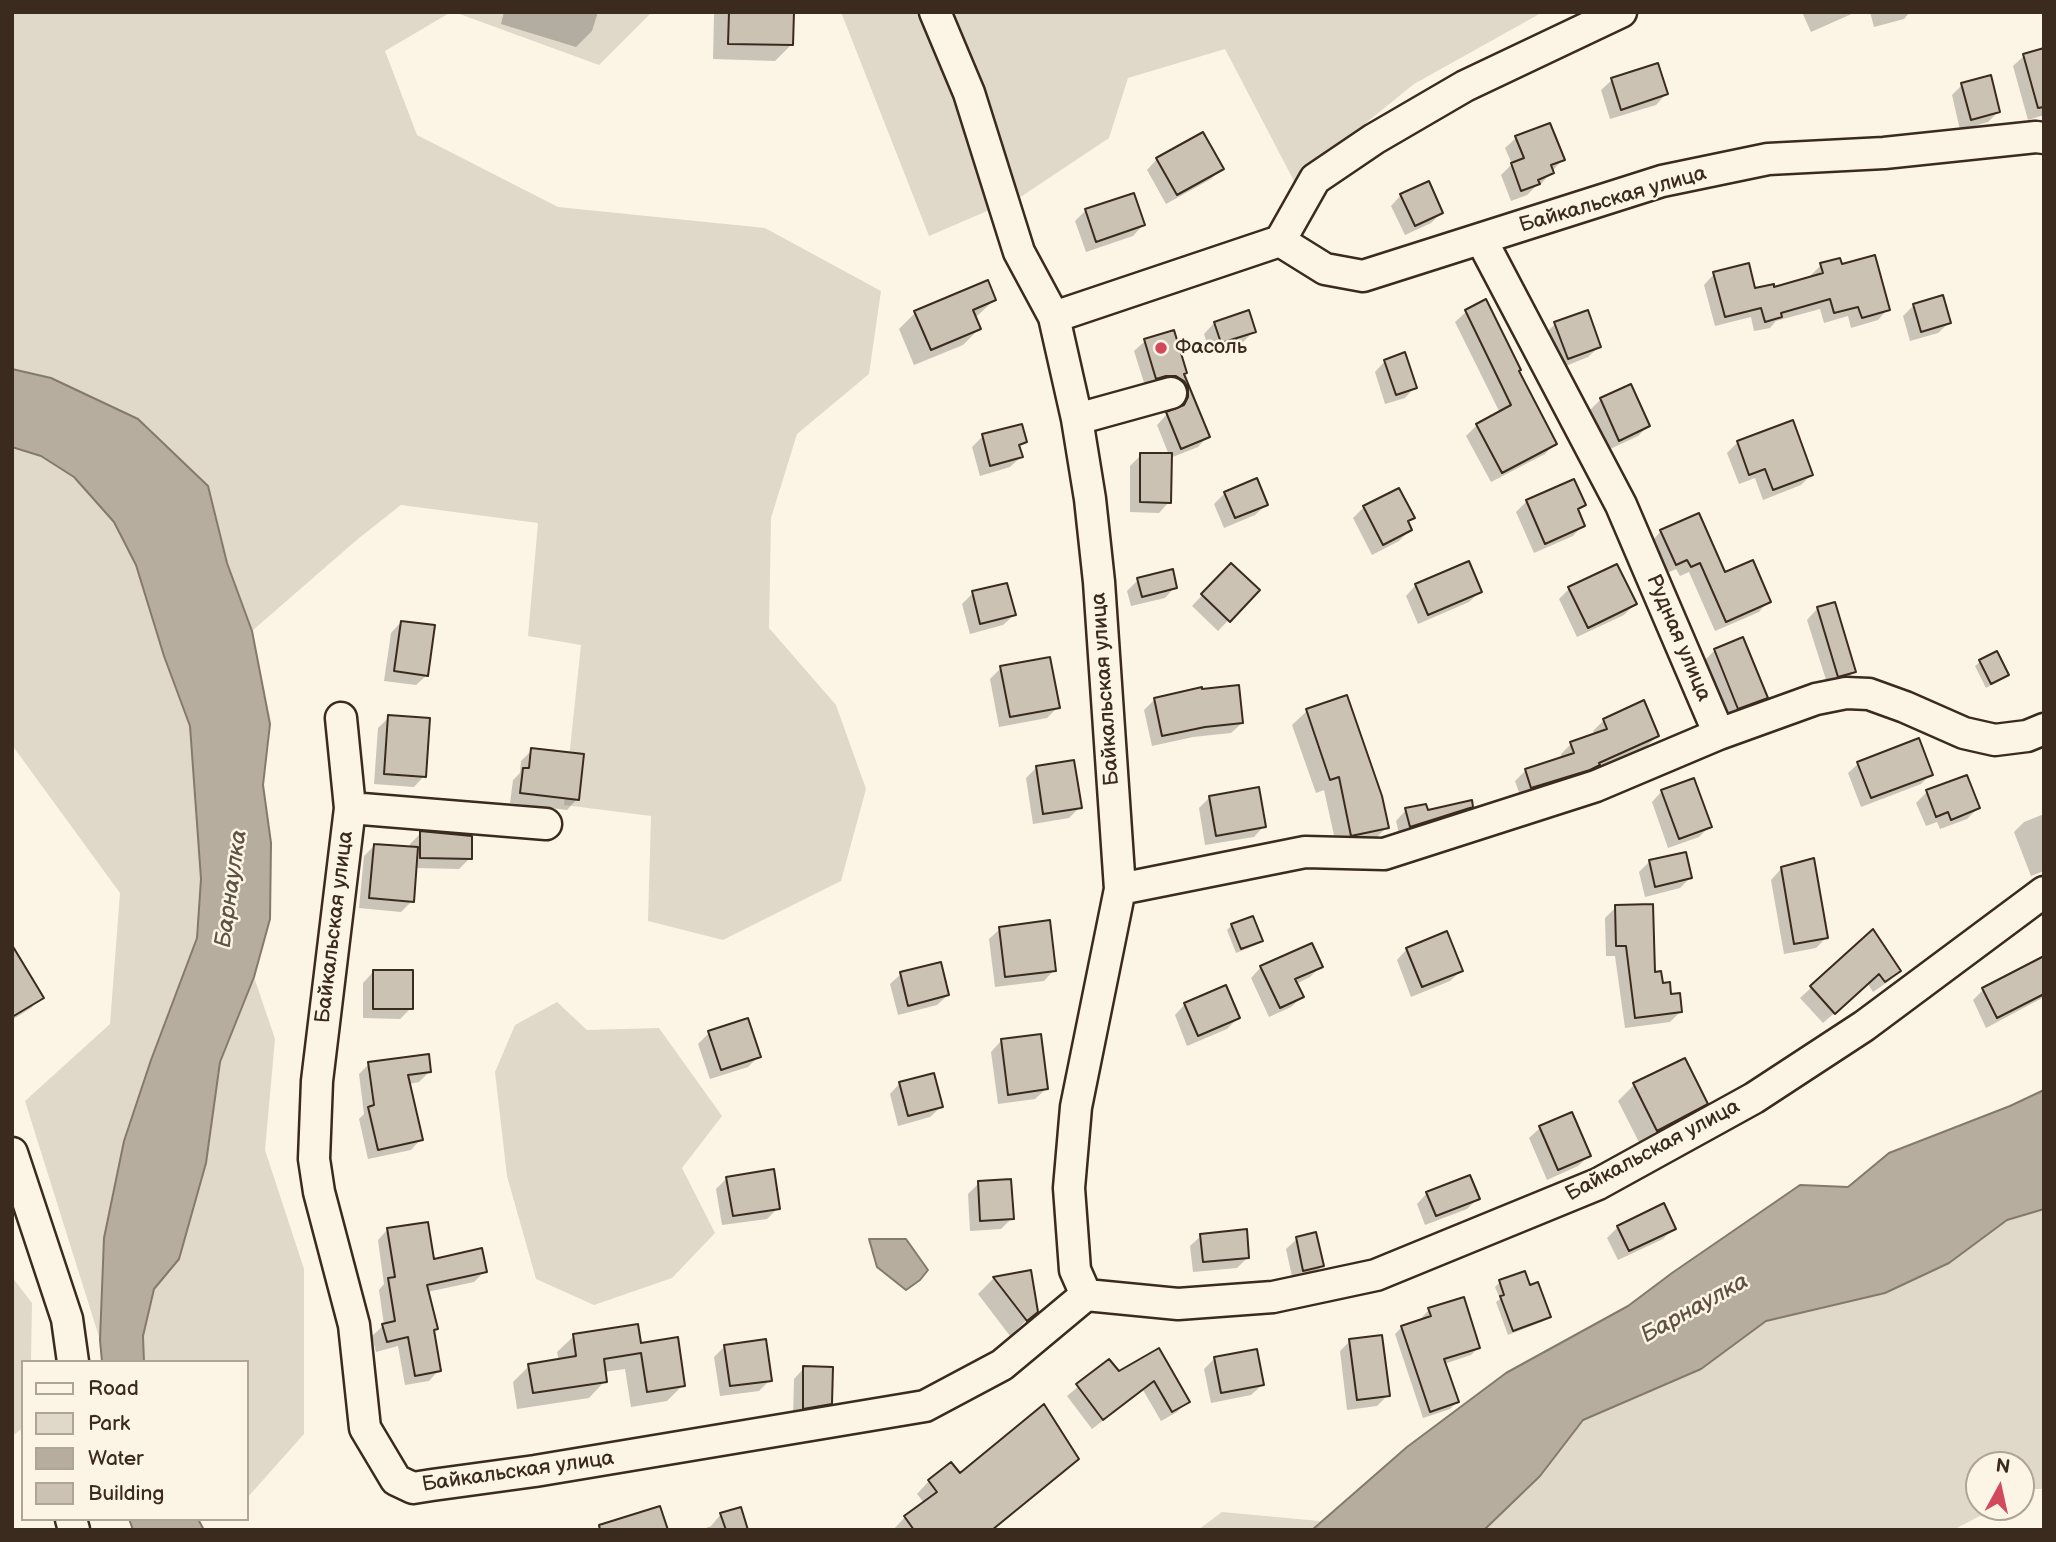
<!DOCTYPE html>
<meta charset="utf-8">
<style>
body{margin:0}
#map{position:relative;width:2056px;height:1542px;overflow:hidden;background:#fcf5e5;font-family:"Balsamiq Sans",sans-serif}
canvas{display:block}
.frame{position:absolute;inset:0;border:14px solid #3b2a1e;pointer-events:none}
.legend{position:absolute;left:21px;top:1360px;width:228px;height:161px;box-sizing:border-box;background:#fcf5e5;border:2px solid #afa495;margin:0;padding:9px 12px;list-style:none;font-size:21px;color:#3b2a1e}
.legend li{display:flex;align-items:center;gap:14px;height:35px}
.legend b{width:35px;border:2px solid #afa495}
.north{position:absolute;left:1965px;top:1451px;width:70px;height:70px;box-sizing:border-box;background:#fcf5e5;border:2px solid #afa495;border-radius:50%;rotate:8deg;font-size:19px;font-weight:700;line-height:28px;text-align:center;color:#3b2a1e}
.north::after{content:'';display:block;margin:auto;width:24px;height:32px;background:#d1495b;clip-path:polygon(50% 0,100% 100%,50% 72%,0 100%)}
</style>
<div id="map">
<canvas width="2056" height="1542"></canvas>
<div class="frame"></div>
<ul class="legend">
<li><b style="height:9px;background:#fcf5e5"></b>Road</li>
<li><b style="height:19px;background:#e0d8c8"></b>Park</li>
<li><b style="height:19px;background:#b7ad9e"></b>Water</li>
<li><b style="height:19px;background:#ccc2b3"></b>Building</li>
</ul>
<div class="north">N</div>
</div>
<script>
const context = document.querySelector('canvas').getContext('2d');
context.lineJoin = 'round';
function paint(path, color) {
  context.fillStyle = color;
  context.fill(path, 'evenodd');
}
function shape(rows) {
  const path = new Path2D();
  for (const r of rows) {
    path.moveTo(r[0], r[1]);
    for (let i = 2; i < r.length; i += 2) path.lineTo(r[i], r[i + 1]);
  }
  return path;
}
function trace(path, color, width, dash) {
  context.strokeStyle = color;
  context.lineWidth = width;
  context.lineCap = dash ? 'butt' : 'round';
  context.setLineDash(dash || []);
  context.stroke(path);
}
function write(font, color, halo, rows, align = 'center') {
  context.font = font + ' "Balsamiq Sans",sans-serif';
  context.lineWidth = 5;
  context.setLineDash([]);
  context.textBaseline = 'middle';
  context.strokeStyle = halo;
  context.fillStyle = color;
  for (const [text, x, y, turn = 0] of rows) {
    context.save();
    context.translate(x, y);
    context.rotate((+turn || 0) * Math.PI / 180);
    context.textAlign = isNaN(turn) ? turn : align;
    if (halo) context.strokeText(text, 0, 0);
    context.fillText(text, 0, 0);
    context.restore();
  }
}
paint(shape([
 [12,12,451,12,385,51,417,135,558,207,765,228,881,291,869,374,797,434,771,518,769,628,836,705,866,789,841,881,723,940,648,921,651,816,564,805,581,645,528,636,538,523,401,505,359,538,252,631,227,563,51,378,12,369],
 [454,12,652,12,599,65],
 [841,12,1543,12,1414,84,1294,181,1225,49,1128,78,1109,138,1022,196,929,236],
 [12,447,41,456,74,477,114,522,136,565,164,656,190,726,201,879,197,938,151,1060,104,1238,100,1340,25,1101,110,1024,120,893,12,745],
 [254,977,275,1039,265,1150,304,1269,304,1434,247,1498,247,1362,144,1362,143,1336,154,1289,179,1259,206,1163,220,1062],
 [557,1002,587,1030,659,1028,722,1116,682,1168,715,1233,672,1278,594,1305,536,1279,507,1176,495,1072,515,1025],
 [2044,1209,2044,1489,2031,1489,2021,1494,2021,1465,1979,1465,1979,1507,1997,1507,1953,1530,1484,1530,1540,1476,1583,1420,1701,1369,1766,1321,1885,1293,1949,1263,2007,1220],
 [12,1277,32,1303,31,1362,23,1362,23,1428,12,1436],
 [1222,1512,1320,1521,1312,1530,1198,1530]
]), '#e0d8c8');
const water = shape([
 [12,369,51,378,138,419,208,486,227,563,252,631,270,724,263,785,271,843,270,919,254,977,220,1062,206,1163,179,1259,154,1289,143,1336,144,1362,102,1362,100,1340,104,1238,124,1141,151,1060,197,938,201,879,190,726,164,656,136,565,114,522,74,477,41,456,12,447,12,369],
 [2044,1090,2044,1209,2007,1220,1949,1263,1885,1293,1766,1321,1701,1369,1583,1420,1540,1476,1484,1530,1312,1530,1407,1447,1506,1373,1628,1306,1672,1273,1800,1185,1848,1187,1889,1153,2010,1106,2044,1090],
 [869,1239,906,1239,928,1270,920,1280,906,1290,877,1267,869,1239],
 [129,1519,198,1519,204,1530,133,1530,129,1519]
]);
paint(water, '#b7ad9e');
trace(water, '#85796b', 2);
paint(shape([
 [504,12,598,12,592,31,576,47,501,24],
 [716,12,792,12,791,45,775,61,713,59,714,14],
 [1802,12,1856,12,1811,32],
 [1870,12,1910,12,1904,19,1874,27],
 [2044,50,2044,115,2028,120,2013,66,2024,56],
 [1612,80,1666,94,1656,105,1610,119,1601,90],
 [1962,85,1998,112,1988,122,1960,130,1952,95],
 [1516,138,1563,159,1541,184,1537,185,1527,195,1511,201,1501,175,1512,164,1505,148],
 [1157,159,1221,169,1211,179,1166,204,1147,170],
 [1401,195,1441,213,1431,223,1405,235,1391,206],
 [1086,210,1143,225,1133,236,1086,252,1075,221],
 [1821,265,1840,267,1888,309,1878,320,1851,328,1848,316,1824,323,1820,309,1776,321,1770,328,1754,331,1751,317,1715,326,1704,285,1714,274,1754,291,1773,289,1811,278,1810,276],
 [994,300,975,318,979,329,963,345,914,365,899,329,915,313],
 [1485,302,1517,372,1555,443,1545,454,1491,482,1466,436,1477,425,1500,413,1455,322,1466,312],
 [1914,305,1949,323,1938,333,1910,341,1903,316],
 [1214,323,1254,331,1243,342,1210,353,1204,334],
 [1555,324,1599,347,1588,357,1558,369,1545,334],
 [1145,341,1182,376,1208,436,1198,447,1170,458,1169,502,1159,513,1130,512,1130,466,1141,455,1169,455,1157,425,1167,414,1178,409,1178,399,1146,389,1134,351],
 [1385,361,1415,387,1405,398,1385,404,1375,372],
 [1630,386,1648,426,1638,436,1608,450,1590,410,1601,399],
 [983,436,1025,442,1018,448,1021,457,1010,467,980,476,972,447],
 [1738,442,1811,475,1801,485,1763,500,1755,478,1739,484,1727,453],
 [1573,481,1584,505,1577,511,1583,525,1573,536,1534,553,1516,512,1527,501],
 [1225,493,1266,505,1255,515,1224,528,1214,504],
 [1364,507,1412,518,1407,523,1410,530,1399,541,1372,555,1353,518],
 [1661,531,1724,574,1769,601,1759,612,1715,631,1689,572,1680,576,1676,569,1665,574,1651,542],
 [1231,565,1257,590,1218,631,1192,606],
 [1138,580,1175,587,1165,598,1131,606,1127,591],
 [1416,585,1480,592,1469,602,1418,624,1406,596],
 [1569,589,1635,604,1624,615,1577,637,1559,599],
 [973,593,1014,615,1003,625,970,634,962,604],
 [1833,604,1854,672,1844,682,1828,686,1807,620,1817,609],
 [401,622,427,675,416,685,384,681,391,633],
 [1715,650,1766,697,1755,708,1727,718,1704,661],
 [1980,662,2007,675,2002,679,1986,688,1975,666],
 [1001,668,1058,707,1047,718,999,727,990,679],
 [1155,699,1242,723,1231,733,1193,737,1152,746,1144,710],
 [1307,711,1387,827,1372,842,1337,849,1324,790,1316,793,1292,725],
 [389,717,424,776,414,787,374,784,378,728],
 [1604,720,1657,736,1647,746,1592,771,1587,776,1521,798,1515,781,1526,770,1562,759,1561,754,1571,744,1595,735,1593,731],
 [532,750,577,799,567,810,510,803,513,780,520,773,521,761],
 [1858,764,1931,774,1921,784,1861,807,1848,773],
 [1037,767,1080,807,1069,818,1033,824,1026,778],
 [1662,791,1710,826,1699,837,1668,848,1652,802],
 [1927,792,1978,808,1967,819,1940,829,1937,822,1926,826,1916,803],
 [1210,797,1264,826,1254,837,1205,845,1199,808],
 [1471,806,1461,817,1400,837,1396,821,1406,810,1426,812],
 [2044,814,2044,871,2031,876,2014,832,2024,822],
 [421,833,470,858,459,869,415,868,412,901,401,912,359,908,364,856,375,845,410,848,410,844],
 [1650,861,1690,878,1680,888,1645,897,1639,872],
 [1781,869,1826,938,1816,948,1784,954,1771,880],
 [1616,907,1653,974,1680,1012,1670,1022,1625,1028,1615,956,1606,956,1605,918],
 [1232,925,1261,940,1256,945,1236,953,1227,930],
 [1000,929,1054,970,1044,981,995,987,989,939],
 [1872,932,1899,971,1889,981,1873,992,1868,984,1823,1023,1800,998],
 [1407,949,1461,971,1450,981,1411,997,1397,960],
 [2044,958,2044,997,1986,1028,1973,1000,1983,990],
 [12,965,42,997,31,1008,12,1020],
 [1321,966,1310,977,1296,984,1302,997,1291,1007,1269,1017,1251,978,1261,967],
 [373,972,411,1008,400,1019,363,1018,363,983],
 [901,974,948,995,937,1005,898,1015,890,984],
 [1185,1004,1238,1018,1227,1029,1187,1046,1175,1015],
 [709,1033,759,1056,748,1067,710,1079,698,1044],
 [1001,1041,1046,1089,1035,1099,998,1104,991,1052],
 [369,1064,429,1072,419,1082,409,1084,421,1139,411,1150,368,1159,359,1119,364,1114,359,1074],
 [368,1070,371,1070,377,1114,374,1114],
 [900,1083,941,1107,930,1117,898,1126,890,1094],
 [1634,1085,1706,1103,1689,1120,1641,1146,1618,1101],
 [1540,1128,1589,1156,1578,1166,1547,1180,1529,1138],
 [727,1178,778,1208,767,1219,722,1225,716,1189],
 [979,1183,1012,1218,1001,1229,970,1231,968,1194],
 [1427,1193,1478,1198,1467,1209,1425,1225,1417,1204],
 [1618,1227,1674,1228,1663,1239,1618,1260,1607,1238],
 [388,1229,433,1261,485,1271,474,1282,427,1292,436,1329,432,1333,439,1370,429,1381,405,1385,398,1346,376,1352,372,1336,384,1325,379,1290,384,1284,378,1240],
 [1201,1236,1248,1257,1237,1268,1193,1272,1190,1246],
 [1297,1239,1322,1266,1312,1277,1293,1281,1286,1249],
 [1030,1272,1036,1311,1010,1336,978,1294,994,1278],
 [1500,1282,1549,1317,1544,1321,1508,1335,1496,1302,1500,1299,1495,1287],
 [1429,1310,1478,1348,1471,1355,1444,1364,1457,1402,1450,1409,1423,1418,1395,1334,1402,1327,1423,1321,1422,1317],
 [574,1336,640,1345,683,1385,667,1401,631,1407,625,1369,604,1372,605,1381,589,1398,517,1409,513,1382,529,1366,559,1361,557,1352],
 [1350,1341,1388,1395,1377,1406,1347,1410,1340,1351],
 [725,1346,770,1380,759,1391,720,1396,714,1357],
 [1158,1350,1188,1401,1177,1412,1161,1421,1143,1390,1092,1429,1067,1396,1109,1361,1119,1374],
 [1215,1358,1262,1385,1251,1395,1211,1403,1204,1369],
 [804,1368,831,1403,820,1414,793,1418,794,1379],
 [1077,1458,1064,1471,993,1530,893,1530,905,1517,924,1503,917,1494,929,1481],
 [721,1514,747,1530,701,1530,711,1526]
]), '#0003');
const building = shape([
 [729,12,794,12,793,45,728,44,729,12],
 [2044,48,2044,107,2038,108,2023,54,2044,48],
 [1658,63,1668,94,1621,110,1611,78,1658,63],
 [1991,75,2000,112,1971,120,1961,83,1991,75],
 [1550,123,1565,160,1551,165,1554,173,1538,180,1540,184,1521,191,1511,163,1524,158,1515,136,1550,123],
 [1203,132,1224,169,1177,195,1156,158,1203,132],
 [1429,181,1443,213,1415,226,1400,194,1429,181],
 [1134,193,1145,225,1096,242,1085,209,1134,193],
 [1875,255,1890,310,1862,318,1858,307,1834,313,1830,299,1781,313,1782,317,1765,322,1761,308,1725,317,1713,272,1749,263,1755,288,1774,284,1774,287,1823,273,1820,263,1840,258,1842,264,1875,255],
 [988,280,996,300,973,310,981,329,931,350,914,311,988,280],
 [1943,295,1951,323,1921,332,1913,304,1943,295],
 [1486,299,1521,370,1519,371,1557,444,1502,473,1476,424,1511,405,1465,310,1486,299],
 [1249,310,1256,332,1221,343,1214,322,1249,310],
 [1588,310,1601,347,1568,359,1554,322,1588,310],
 [1174,330,1187,373,1184,374,1210,437,1181,449,1166,412,1184,405,1188,397,1188,388,1184,381,1176,376,1166,376,1156,379,1144,339,1174,330],
 [1405,352,1417,388,1396,395,1384,360,1405,352],
 [1631,384,1650,426,1619,441,1600,398,1631,384],
 [1793,420,1813,475,1773,490,1765,469,1749,475,1737,441,1793,420],
 [1022,424,1027,442,1019,445,1023,457,990,466,982,434,1022,424],
 [1140,453,1172,453,1171,503,1140,502,1140,453],
 [1257,478,1268,505,1235,518,1224,492,1257,478],
 [1574,479,1586,505,1578,509,1585,526,1545,544,1526,500,1574,479],
 [1399,488,1415,518,1408,521,1412,530,1383,545,1363,506,1399,488],
 [1699,513,1725,572,1753,560,1771,602,1726,622,1700,563,1691,567,1687,560,1676,565,1660,530,1699,513],
 [1469,561,1482,592,1428,615,1415,584,1469,561],
 [1231,563,1260,590,1230,622,1201,594,1231,563],
 [1617,564,1637,604,1588,628,1568,587,1617,564],
 [1173,569,1177,588,1142,597,1137,578,1173,569],
 [1007,583,1016,615,980,624,972,591,1007,583],
 [1835,602,1856,672,1838,677,1817,607,1835,602],
 [401,621,435,625,428,676,394,671,401,621],
 [1743,637,1768,698,1738,709,1714,649,1743,637],
 [1997,651,2009,675,1991,684,1979,660,1997,651],
 [1050,657,1060,708,1010,717,1000,666,1050,657],
 [1239,685,1243,723,1205,727,1162,736,1154,698,1202,687,1202,689,1239,685],
 [1347,695,1382,796,1389,828,1351,836,1339,777,1330,780,1306,709,1347,695],
 [1644,700,1659,736,1599,763,1600,765,1590,770,1531,788,1525,769,1574,753,1570,742,1607,729,1603,719,1644,700],
 [388,715,430,718,426,777,384,774,388,715],
 [1919,738,1933,775,1871,798,1857,762,1919,738],
 [531,748,584,754,579,800,520,793,523,768,529,768,531,748],
 [1074,760,1082,808,1043,814,1036,766,1074,760],
 [1967,775,1980,808,1951,820,1948,812,1936,817,1926,790,1967,775],
 [1694,778,1712,827,1679,839,1661,790,1694,778],
 [1259,787,1266,827,1216,836,1209,796,1259,787],
 [1472,800,1473,807,1410,827,1405,808,1426,804,1428,810,1472,800],
 [420,831,472,836,472,859,420,858,420,831],
 [374,844,418,847,414,902,369,898,374,844],
 [1686,852,1692,878,1655,887,1649,860,1686,852],
 [1814,858,1828,938,1794,944,1781,867,1814,858],
 [1653,904,1655,972,1661,971,1663,983,1670,982,1671,994,1680,993,1682,1012,1635,1018,1626,946,1616,946,1615,905,1653,904],
 [1253,916,1263,941,1241,949,1231,924,1253,916],
 [1050,920,1056,971,1005,977,999,927,1050,920],
 [1873,929,1901,971,1885,982,1879,974,1835,1014,1810,986,1873,929],
 [1447,931,1463,971,1422,987,1406,948,1447,931],
 [1312,943,1323,967,1295,979,1304,997,1280,1008,1260,966,1312,943],
 [12,945,44,998,12,1017,12,945],
 [2044,956,2044,994,1997,1018,1982,988,2044,956],
 [941,962,949,995,908,1006,900,972,941,962],
 [373,970,413,970,413,1009,373,1009,373,970],
 [1226,985,1240,1018,1198,1036,1184,1003,1226,985],
 [748,1018,761,1057,721,1070,708,1031,748,1018],
 [1041,1034,1048,1089,1008,1095,1001,1039,1041,1034],
 [429,1054,431,1072,408,1075,423,1140,378,1150,368,1107,374,1105,368,1062,429,1054],
 [1685,1058,1708,1104,1657,1131,1633,1083,1685,1058],
 [934,1073,943,1107,908,1116,899,1082,934,1073],
 [1572,1112,1591,1156,1558,1170,1539,1126,1572,1112],
 [774,1169,780,1209,733,1216,726,1177,774,1169],
 [1470,1175,1480,1199,1436,1216,1426,1192,1470,1175],
 [1011,1179,1014,1219,980,1221,978,1181,1011,1179],
 [1664,1203,1676,1229,1629,1251,1617,1226,1664,1203],
 [428,1222,434,1259,482,1248,487,1272,427,1285,438,1329,434,1330,441,1371,415,1376,408,1337,387,1342,382,1324,395,1321,388,1278,395,1277,387,1228,428,1222],
 [1247,1229,1249,1258,1203,1262,1200,1234,1247,1229],
 [1316,1232,1324,1266,1303,1271,1296,1237,1316,1232],
 [1031,1270,1038,1312,1027,1321,993,1277,1031,1270],
 [1525,1271,1530,1285,1538,1282,1551,1317,1513,1331,1500,1296,1504,1295,1499,1280,1525,1271],
 [1464,1297,1480,1348,1444,1359,1459,1402,1430,1412,1401,1326,1431,1316,1428,1308,1464,1297],
 [638,1324,641,1343,678,1337,685,1386,647,1392,641,1353,604,1359,607,1382,533,1393,528,1364,576,1356,573,1334,638,1324],
 [1382,1335,1390,1396,1357,1400,1349,1339,1382,1335],
 [766,1339,772,1381,730,1386,724,1345,766,1339],
 [1159,1348,1190,1402,1172,1412,1154,1381,1103,1420,1076,1384,1109,1359,1119,1371,1159,1348],
 [1257,1349,1264,1385,1221,1393,1214,1357,1257,1349],
 [803,1366,833,1367,832,1404,803,1409,803,1366],
 [1044,1404,1079,1459,992,1530,914,1530,904,1516,937,1492,928,1480,951,1462,960,1473,1044,1404],
 [660,1506,668,1530,600,1530,599,1525,660,1506],
 [741,1507,748,1530,726,1530,720,1513,741,1507]
]);
paint(building, '#ccc2b3');
trace(building, '#3b2a1e', 2);
const minor = shape([
 [935,12,969,93,1019,252,1054,317,1077,419,1090,499,1099,582,1120,889,1076,1107,1069,1188,1075,1270,1086,1295,1178,1304,1273,1297,1376,1275,1598,1184,1754,1098,1864,1026,2044,892],
 [1481,239,1621,505,1719,734],
 [1280,241,1325,269,1363,276,1662,181,1768,159,1884,153,2036,137,2044,138],
 [1054,317,1280,241,1315,179,1374,139,1465,86,1621,12],
 [1077,419,1171,393],
 [341,718,350,808,317,1081,314,1159,319,1192,354,1325,365,1428,396,1480,413,1488,432,1485,535,1471,925,1406,1002,1365,1086,1295],
 [350,808,546,824],
 [1120,889,1305,852,1384,854,1596,786,1719,734,1816,699,1846,693,1869,694,1905,707,1964,733,1995,740,2027,736,2044,729],
 [12,1153,67,1319,73,1362],
 [71,1519,74,1530]
]);
trace(minor, '#3b2a1e', 35);
trace(minor, '#fcf5e5', 30);
for (const [x, y, r, color] of [
 [1161,348,7,"#d1495b"]
]) {
  const dot = new Path2D();
  dot.arc(x, y, r, 0, 2 * Math.PI);
  context.fillStyle = color;
  context.fill(dot);
  trace(dot, '#fcf5e5', 2.5);
}
write('21px', '#3b2a1e', '#fcf5e5', [
 ["Байкальская улица",1613,200,-16],
 ["Рудная улица",1678,638,67],
 ["Байкальская улица",1106,689,-94],
 ["Байкальская улица",335,927,-83],
 ["Байкальская улица",1653,1151,-28],
 ["Байкальская улица",518,1472,-8]
]);
write('21px', '#3b2a1e', '#fcf5e5', [
 ["Фасоль",1175,348]
], 'left');
write('italic 23px', '#605144', '#fcf5e5', [
 ["Барнаулка",232,889,-82],
 ["Барнаулка",1695,1309,-29]
]);
</script>
